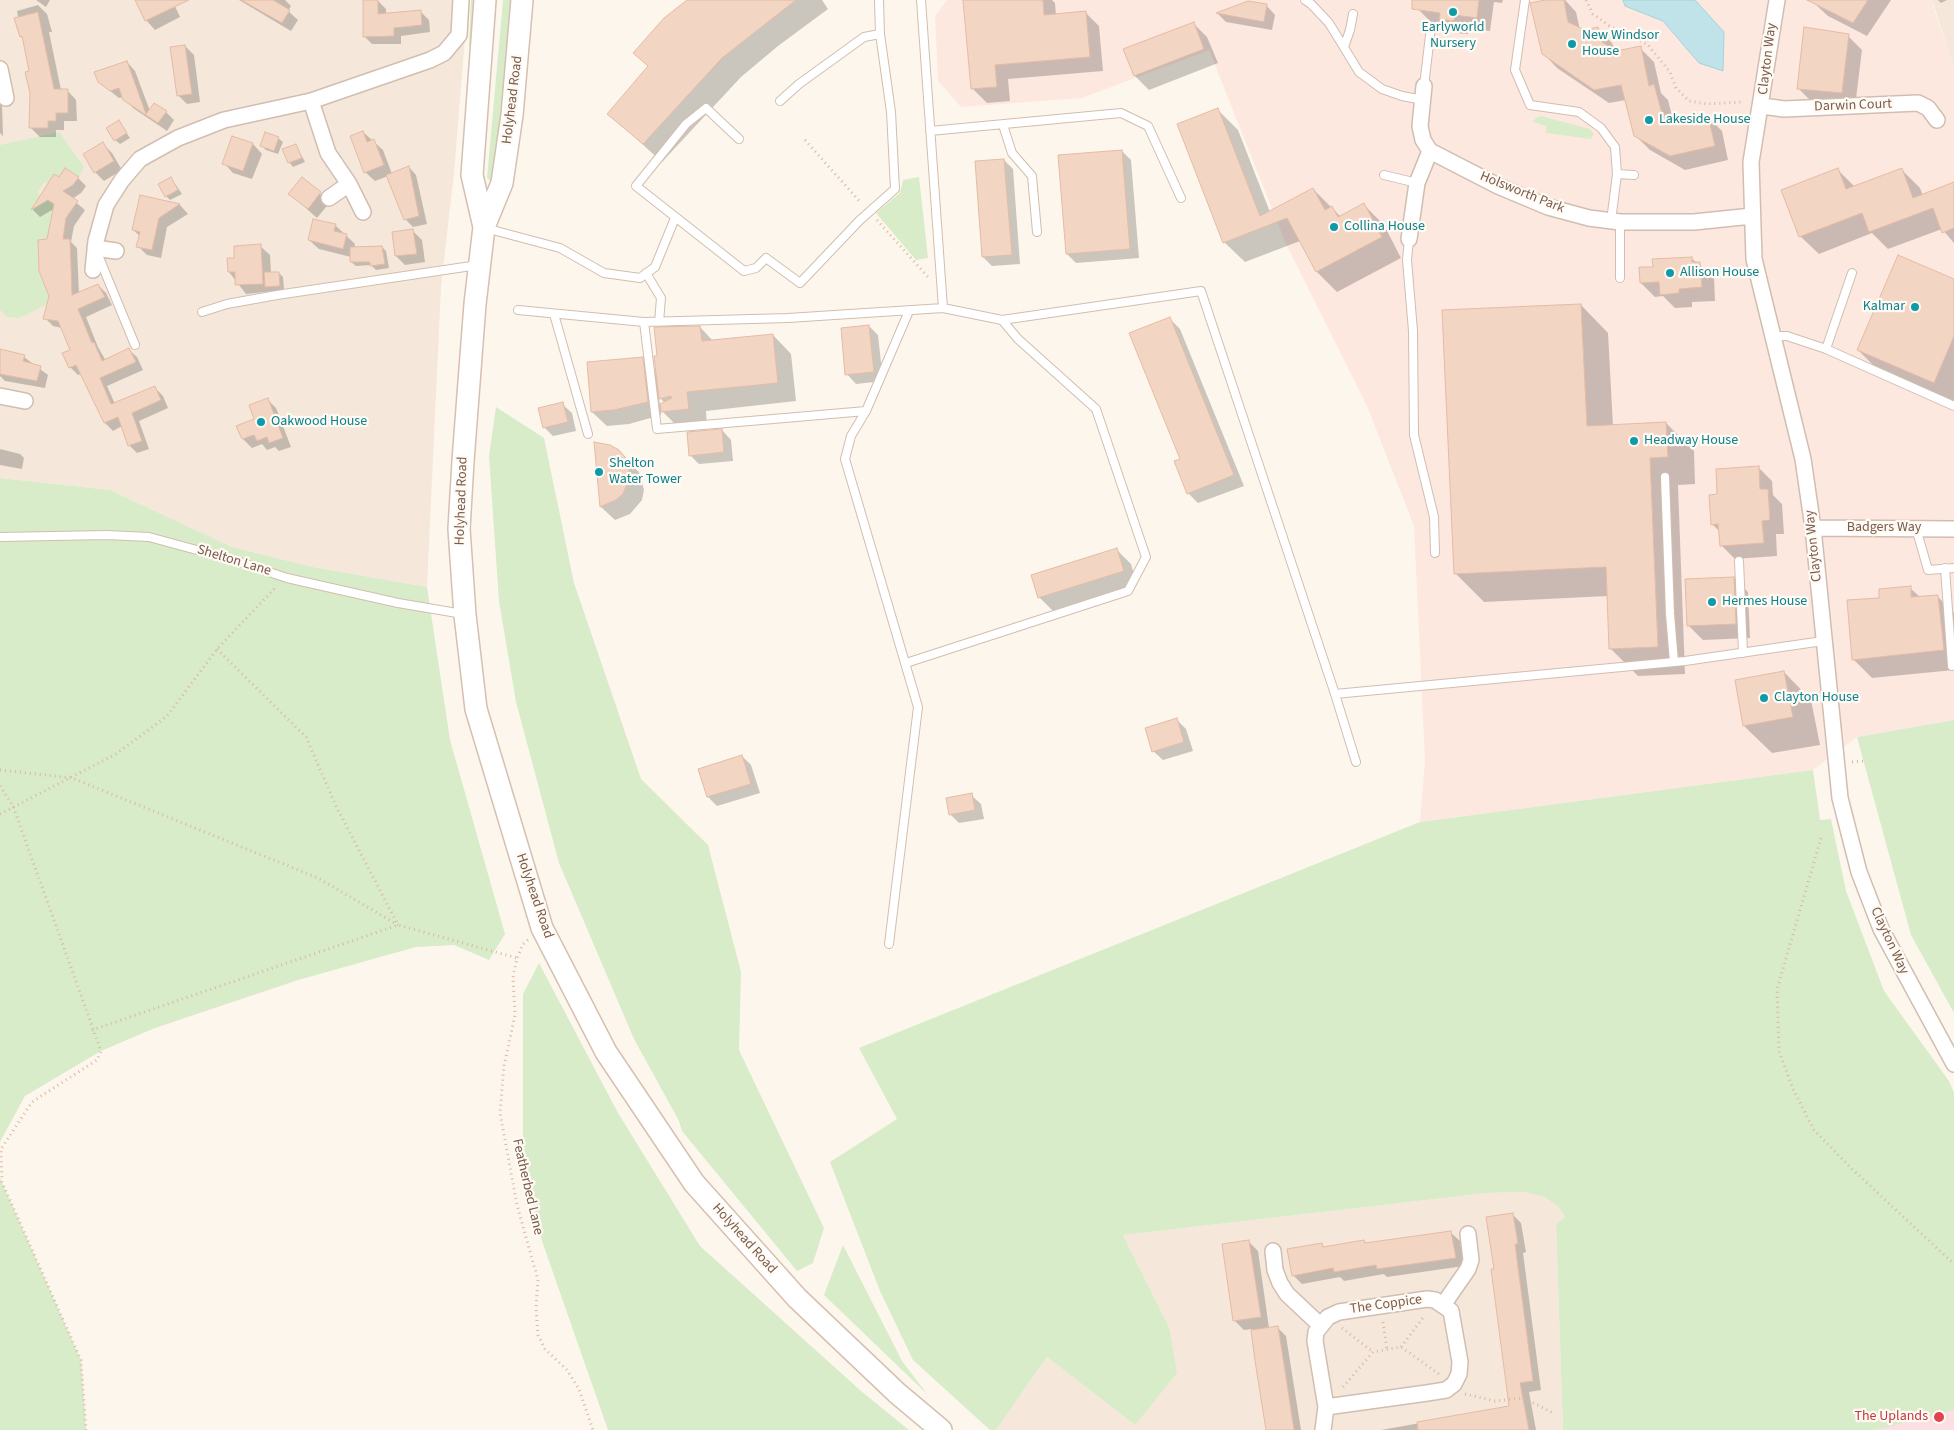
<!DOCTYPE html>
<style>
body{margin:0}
canvas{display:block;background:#fdf6ec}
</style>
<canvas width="1954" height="1430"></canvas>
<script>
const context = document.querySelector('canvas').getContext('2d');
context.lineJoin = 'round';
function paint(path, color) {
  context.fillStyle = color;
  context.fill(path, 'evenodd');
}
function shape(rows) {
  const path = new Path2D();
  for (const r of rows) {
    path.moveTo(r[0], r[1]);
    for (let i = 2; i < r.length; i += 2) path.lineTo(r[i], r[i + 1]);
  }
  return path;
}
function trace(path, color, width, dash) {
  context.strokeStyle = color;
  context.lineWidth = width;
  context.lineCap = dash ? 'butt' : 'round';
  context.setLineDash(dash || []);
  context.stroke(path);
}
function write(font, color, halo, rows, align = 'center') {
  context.font = font + ' "Source Sans 3",sans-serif';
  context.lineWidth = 4.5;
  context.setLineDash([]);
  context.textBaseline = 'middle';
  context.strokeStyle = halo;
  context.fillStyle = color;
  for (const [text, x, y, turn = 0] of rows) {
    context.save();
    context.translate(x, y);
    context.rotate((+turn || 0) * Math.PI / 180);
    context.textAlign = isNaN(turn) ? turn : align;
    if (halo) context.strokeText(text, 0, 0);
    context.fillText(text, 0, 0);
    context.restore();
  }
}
paint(shape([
 [0,0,464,0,467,13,454,173,441,287,427,587,313,567,232,547,110,490,0,478],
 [1931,0,1954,0,1954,68,1934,6],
 [1525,1192,1544,1197,1559,1207,1565,1217,1556,1224,1563,1430,996,1430,1047,1357,1135,1425,1169,1327,1123,1235,1487,1193]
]), '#f5e8da');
paint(shape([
 [947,0,1931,0,1954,68,1954,720,1857,737,1813,770,1420,822,1425,761,1414,526,1367,406,1286,244,1209,50,1082,98,961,107,938,81,935,16]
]), '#fde8e0');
paint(shape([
 [1954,1410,1954,1430,1876,1430,1892,1425]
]), '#fbdfe3');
paint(shape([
 [471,0,477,0,476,54,469,46],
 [503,0,513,0,505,109,493,183,487,178],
 [1541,116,1590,129,1594,134,1591,139,1546,133,1546,126,1533,122,1536,118],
 [59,132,84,167,79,177,65,168,59,177,48,184,44,182,37,193,69,214,67,217,52,215,50,239,38,240,38,251,43,251,38,260,39,274,54,273,52,302,19,318,7,317,0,310,0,145],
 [919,177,928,258,916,260,876,213,900,193,903,180],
 [496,407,544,438,574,583,641,779,708,845,741,972,739,1050,824,1228,813,1263,797,1271,682,1131,679,1121,634,1039,559,863,516,702,499,601,489,456],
 [0,478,110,490,232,547,313,567,427,587,450,740,505,934,489,960,454,945,416,947,298,980,155,1028,101,1051,25,1096,0,1142],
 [1954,720,1954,1013,1911,935,1857,737],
 [1813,770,1820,820,1831,819,1846,891,1884,991,1949,1081,1954,1093,1954,1410,1876,1430,1563,1430,1556,1224,1565,1217,1559,1207,1544,1197,1525,1192,1487,1193,1123,1235,1169,1327,1177,1373,1135,1425,1047,1357,996,1430,990,1430,913,1360,880,1291,830,1162,897,1119,859,1048,1420,822],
 [539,963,618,1113,700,1246,861,1391,909,1430,608,1430,542,1241,523,1167,523,994],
 [0,1178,81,1360,86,1430,0,1430],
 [843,1245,902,1361,927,1394,824,1295]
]), '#d8ecc9');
const water = shape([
 [1623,0,1695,0,1724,32,1723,71,1699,63,1663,21,1625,6,1623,0]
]);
paint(water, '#bfe3e8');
trace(water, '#a5d3da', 1);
paint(shape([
 [36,0,50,0,46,7],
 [140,0,172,0,180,17,155,30,146,20],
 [239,0,285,0,291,6,288,11,298,20,291,31],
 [689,0,822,0,828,9,778,46,741,77,662,162,609,114,649,67,634,53],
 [975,0,1052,0,1055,3,1056,15,1085,12,1099,26,1103,71,1008,79,1010,101,987,103,973,89],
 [1420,0,1503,0,1502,3,1494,2,1490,31,1468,28,1468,34,1455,33,1448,26,1433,24,1419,10],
 [1551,0,1565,0,1576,12,1580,30,1584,32,1597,29,1612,43,1616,52,1640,48,1654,62,1661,93,1668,100,1674,124,1708,117,1722,131,1728,160,1685,170,1650,150,1635,135,1626,100,1609,103,1557,68,1543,53],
 [1816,0,1891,0,1867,36,1828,16,1814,3],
 [1938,0,1947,0,1941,3],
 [378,1,386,9,386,14,420,11,429,20,430,32,401,36,401,44,372,44,364,36],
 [1248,2,1266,5,1275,15,1272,30,1226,22,1218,14],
 [38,5,47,14,52,32,49,32,61,90,67,90,76,100,77,121,64,121,64,130,56,130,56,137,40,137,31,128,31,72,24,40,21,36,17,11],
 [1193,23,1207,37,1218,63,1149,90,1135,76,1125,50],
 [1848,36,1862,50,1855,107,1812,102,1798,88],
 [185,46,194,55,200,102,187,104,178,95],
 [127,62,135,71,150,111,166,112,174,120,167,131,133,108,124,97,119,98,99,82],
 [0,102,2,104,3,136,0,133],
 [1218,110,1238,130,1270,212,1313,189,1341,217,1364,205,1384,225,1401,258,1337,292,1317,272,1300,241,1245,262,1224,242],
 [119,122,130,138,120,144,115,140],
 [363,132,383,150,392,174,409,167,416,175,427,224,413,227,405,219,388,176,375,181,365,172],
 [233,138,253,144,262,154,252,179,233,173,224,163],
 [278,138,283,142,278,154,266,150,261,145],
 [103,144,112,153,122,170,104,181,95,172],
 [296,145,305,162,293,167,289,162],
 [1122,151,1131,160,1139,258,1076,263,1067,254],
 [1004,160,1013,169,1020,264,992,266,983,257],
 [1838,170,1855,187,1902,170,1920,188,1923,196,1954,183,1954,243,1942,229,1888,249,1872,233,1819,254,1800,236],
 [54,176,59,179,78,178,86,186,81,193,72,199,85,210,74,226,71,242,77,248,79,294,98,285,106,293,112,305,86,317,98,347,106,361,129,350,137,357,143,370,107,386,115,404,155,388,163,396,168,408,139,421,149,449,137,453,129,445,122,426,113,431,105,423,82,374,78,375,70,367,71,350,62,328,53,326,45,318,51,296,48,241,54,209,40,217,33,210],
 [171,178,182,194,170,200,166,196],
 [302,179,330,202,317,218,290,194],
 [141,197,180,205,188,214,167,227,161,258,147,255,138,246,140,236,133,230],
 [335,225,355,244,354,248,382,247,386,251,389,268,376,270,371,265,356,266,351,262,351,257,319,249,309,240],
 [413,231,422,240,425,262,405,265,396,256],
 [260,246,270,255,271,273,279,273,283,277,284,290,246,294,229,272,235,259],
 [1691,258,1714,277,1715,301,1692,302,1692,307,1675,308,1663,296,1655,297,1641,283,1654,268],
 [1954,280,1954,407,1886,378,1858,350],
 [1581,305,1608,333,1613,426,1666,423,1694,451,1695,484,1678,485,1685,674,1638,676,1610,648,1608,596,1484,602,1456,574],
 [1169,318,1180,329,1244,486,1198,503,1188,493,1182,459],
 [869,326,878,335,883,381,856,384,847,374],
 [700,327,713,341,773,335,791,354,796,401,706,411,707,427,681,430,661,410,661,415,629,424,607,426,592,412,642,359,657,374],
 [659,397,665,403,660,406],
 [24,357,48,375,45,388,5,381,0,376,0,360],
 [267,399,276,408,291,447,279,451,275,447,267,450,262,444,252,448,243,439],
 [562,404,572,413,576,431,553,436,544,427],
 [722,430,731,440,733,461,699,464,690,455],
 [596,443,624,458,639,472,644,490,642,500,630,514,615,520,601,507],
 [0,449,20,454,24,458,22,469,0,465],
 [1758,467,1772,481,1773,495,1782,504,1784,534,1776,534,1777,556,1735,559,1721,545,1720,532,1712,524],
 [1117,550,1131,564,1137,585,1053,611,1039,597],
 [1734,578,1748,592,1750,638,1703,640,1689,626],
 [1910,588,1920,597,1937,596,1954,613,1954,670,1872,678,1853,659,1881,599],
 [1784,672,1811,700,1820,745,1772,753,1744,726],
 [1177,720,1186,729,1193,751,1163,760,1153,751],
 [742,756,751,765,760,793,717,806,708,797,699,770],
 [971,795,981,804,984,819,959,823,950,814],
 [1512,1214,1521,1223,1526,1252,1523,1253,1541,1390,1529,1392,1536,1430,1381,1430,1510,1407,1495,1270],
 [1450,1232,1460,1241,1464,1266,1387,1277,1384,1274,1344,1281,1340,1277,1302,1284,1293,1275,1321,1244,1325,1248,1364,1241,1367,1244],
 [1249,1242,1258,1251,1269,1328,1277,1327,1286,1336,1301,1430,1267,1430,1252,1329,1244,1330,1235,1321]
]), '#0003');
const building = shape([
 [135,0,189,0,145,21,135,0],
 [241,0,273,0,290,10,282,23,241,0],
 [363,0,378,0,378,14,421,10,422,25,394,28,394,36,363,37,363,0],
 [687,0,796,0,722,58,643,144,607,114,648,66,633,53,664,18,687,0],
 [963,0,1043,0,1044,15,1086,11,1090,57,995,65,997,87,971,89,963,0],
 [1412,0,1479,0,1477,18,1455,15,1454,21,1439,19,1440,13,1412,9,1412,0],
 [1545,0,1564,0,1568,22,1585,30,1598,27,1602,42,1616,51,1641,46,1649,86,1654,84,1663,117,1673,123,1708,115,1715,146,1670,156,1634,136,1621,85,1594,90,1542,54,1530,3,1545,0],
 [1807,0,1868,0,1853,23,1807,0],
 [1248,1,1267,4,1264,22,1216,13,1248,1],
 [38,12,54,89,68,89,68,113,56,113,56,121,48,121,48,128,29,128,30,93,25,72,29,71,22,36,20,37,14,18,38,12],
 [1194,22,1204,49,1134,76,1123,49,1194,22],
 [1804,27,1849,34,1842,93,1797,89,1804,27],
 [185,45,192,94,177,96,170,47,185,45],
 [127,61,146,114,154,103,167,111,158,123,123,100,119,88,110,91,98,82,94,72,127,61],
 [1218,108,1260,216,1313,188,1325,210,1332,206,1338,217,1364,203,1382,237,1316,272,1287,218,1223,243,1177,124,1218,108],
 [119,120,127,133,114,141,106,128,119,120],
 [363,131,367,142,374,139,384,165,364,173,350,136,363,131],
 [265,132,279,137,274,151,260,146,265,132],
 [232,136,253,143,243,171,222,164,232,136],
 [103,142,114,161,94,173,83,154,103,142],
 [296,144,302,158,288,163,282,149,296,144],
 [1122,150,1130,249,1066,254,1058,155,1122,150],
 [1004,159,1012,255,982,257,975,161,1004,159],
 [409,166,419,216,404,220,386,175,409,166],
 [65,168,79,177,73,185,63,191,78,201,66,218,63,239,70,239,72,295,98,284,105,297,78,309,92,343,94,342,102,361,129,348,136,362,100,378,111,404,155,386,161,400,132,413,142,441,128,446,118,417,104,423,76,365,69,368,62,353,70,350,58,321,43,319,49,296,39,271,38,240,47,239,54,204,48,200,31,210,54,174,59,177,65,168],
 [1838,168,1846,189,1902,168,1913,198,1954,182,1954,228,1942,233,1933,208,1869,232,1862,213,1799,237,1781,190,1838,168],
 [171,177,178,190,165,197,158,184,171,177],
 [302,177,321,192,308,209,288,194,302,177],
 [140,195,180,204,159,218,152,250,136,247,140,232,132,230,140,195],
 [313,219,336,224,334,231,347,234,343,249,308,240,313,219],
 [413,229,417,254,395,256,392,232,413,229],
 [261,244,263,284,235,285,235,272,228,272,227,258,234,258,234,246,261,244],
 [382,246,385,264,370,266,370,262,350,262,350,247,382,246],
 [1898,255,1954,279,1954,336,1934,383,1857,350,1898,255],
 [1692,257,1692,262,1700,262,1702,287,1679,289,1679,293,1660,295,1659,282,1640,283,1639,267,1653,267,1652,259,1692,257],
 [264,272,279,272,280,286,265,287,264,272],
 [1581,304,1587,426,1666,422,1668,457,1650,458,1658,647,1609,649,1606,567,1454,574,1442,310,1581,304],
 [1170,317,1234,475,1187,494,1174,461,1180,459,1129,333,1170,317],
 [869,325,874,372,845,375,841,328,869,325],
 [700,326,702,341,773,334,778,383,687,392,689,409,661,412,660,404,672,398,671,396,659,399,654,356,657,356,654,327,700,326],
 [0,349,25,355,23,361,41,366,37,381,0,374,0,349],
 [643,357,648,402,614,410,591,412,587,362,643,357],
 [268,398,283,438,269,443,267,437,257,441,254,435,242,439,236,426,254,419,249,405,268,398],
 [563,402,568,422,543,428,538,408,563,402],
 [722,429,724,452,689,456,687,432,722,429],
 [594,442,610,445,619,450,625,457,630,476,623,494,616,500,600,507,594,442],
 [1759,466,1760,489,1768,489,1770,520,1762,521,1764,543,1720,546,1718,524,1711,525,1709,495,1717,494,1716,469,1759,466],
 [1117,548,1124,571,1038,598,1031,575,1117,548],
 [1734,577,1736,624,1687,626,1685,579,1734,577],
 [1911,586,1911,597,1938,595,1944,650,1852,660,1847,600,1879,598,1879,589,1911,586],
 [1784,671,1793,717,1743,726,1735,680,1784,671],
 [1177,718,1184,742,1152,752,1145,728,1177,718],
 [742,755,751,784,707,797,698,769,742,755],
 [972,793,975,810,949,815,946,798,972,793],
 [1513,1213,1518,1244,1515,1244,1533,1381,1520,1383,1529,1430,1418,1430,1417,1422,1509,1406,1491,1269,1494,1269,1486,1217,1513,1213],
 [1451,1231,1456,1258,1377,1269,1376,1265,1334,1272,1333,1268,1292,1276,1287,1249,1322,1243,1323,1247,1364,1240,1365,1243,1451,1231],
 [1249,1240,1261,1317,1233,1321,1222,1244,1249,1240],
 [1278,1326,1284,1364,1294,1430,1266,1430,1255,1361,1251,1330,1278,1326]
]);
paint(building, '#f3d5c3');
trace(building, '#e6bba3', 1);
const lane = shape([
 [879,0,880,34],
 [1305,0,1311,4,1329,23,1359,72,1382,89,1402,96,1423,100],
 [1525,0,1515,70,1530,105,1579,112,1601,128,1615,147,1617,174,1611,221],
 [1344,47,1350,30,1353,14],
 [1424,86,1431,27],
 [1003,125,1012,153,1032,176,1037,232],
 [930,131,1121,113,1148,126,1181,198],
 [739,139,706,108,686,124,636,186,744,271,756,268,766,258,800,283,860,220,895,189,891,112,880,34,864,37,799,84,780,101],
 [1617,174,1634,175],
 [1384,175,1417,183],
 [1620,222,1620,278],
 [485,228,560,248,604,273,640,278,655,267,675,218],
 [1409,239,1407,260,1413,331,1414,435,1434,517,1435,553],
 [98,255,135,345],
 [646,273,661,298,659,322],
 [943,308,1002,320,1201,291,1335,694,1356,762],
 [518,310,644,322,788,318,943,308,921,0],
 [202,312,227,304,277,295,478,265],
 [554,314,588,434],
 [644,322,657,429,866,411,909,311],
 [1772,336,1787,336,1826,349,1852,273],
 [1826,349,1954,406],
 [866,411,851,436,845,459,918,707,889,944],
 [1665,477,1670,614,1674,662],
 [1916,528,1928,570,1954,568],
 [0,537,107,535,149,537,237,561,287,578,398,603,463,614],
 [1739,561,1743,653],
 [1945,568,1952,666],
 [906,663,1128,591,1146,557,1096,409,1018,339,1002,320],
 [1335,694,1685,661,1823,641]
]);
const street = shape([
 [1777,0,1751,162,1754,259,1803,459,1813,528,1840,798,1859,872,1881,929,1954,1064],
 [0,69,6,98],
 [1424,86,1420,126,1423,140,1430,151,1498,186,1548,207,1589,218,1620,222,1694,222,1752,216],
 [311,101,328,153,349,184,363,212],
 [1762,106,1784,109,1918,103,1928,108,1937,120],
 [329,198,349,184],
 [1409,239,1417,183,1430,151],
 [95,248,116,251],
 [93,270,96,241,106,205,122,180,140,159,178,138,224,120,311,101,430,60,444,53,459,35,461,0],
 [0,396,25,401],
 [1813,528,1954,529],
 [1273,1251,1275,1270,1280,1283,1287,1294,1320,1325],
 [1443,1305,1468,1269,1471,1260,1468,1234],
 [1323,1430,1326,1407,1315,1341,1316,1332,1328,1317,1339,1312,1427,1299,1435,1300,1451,1311,1460,1362,1459,1374,1454,1384,1446,1390,1427,1393,1326,1407]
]);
const secondary = shape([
 [522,0,512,115,502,183,484,227,475,304,463,461,459,529,465,615,476,709,542,928,606,1052,694,1183,797,1298,897,1393,941,1430],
 [484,227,472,175,485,0]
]);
trace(lane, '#d1beb0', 10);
trace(street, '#d1beb0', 18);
trace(secondary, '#d6c0b0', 24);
trace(shape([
 [1586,0,1593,14,1611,27,1647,44,1670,72,1676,88,1689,101,1707,104,1741,102],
 [805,140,861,203],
 [877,220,928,277],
 [217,649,306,737,336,806,398,925],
 [1852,762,1864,761],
 [0,770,72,778,318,878,398,925],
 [0,786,13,806,101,1051,97,1060,32,1102,1,1149,2,1182,81,1360,86,1430],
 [0,814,116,754,167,716,217,649,275,588],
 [1821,838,1777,989,1779,1051,1793,1089,1814,1130,1852,1169,1954,1264],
 [528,940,523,944,517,958,513,977,515,1015,504,1066,500,1113,517,1205,538,1280,536,1308,538,1335,545,1349,567,1370,579,1389,593,1430],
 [92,1030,398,925,517,958],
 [1383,1322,1387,1350],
 [1342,1328,1373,1352],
 [1401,1347,1425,1315],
 [1343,1387,1373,1352,1401,1347,1439,1374],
 [1465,1394,1495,1401,1524,1398,1555,1414]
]), '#d9b8a5', 3, [1, 4]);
trace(lane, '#fff', 8);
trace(street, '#fff', 15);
trace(secondary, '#fff', 21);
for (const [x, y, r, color] of [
 [1453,12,5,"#0f9aa8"],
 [1572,44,5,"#0f9aa8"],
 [1649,120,5,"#0f9aa8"],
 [1334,227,5,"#0f9aa8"],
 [1670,273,5,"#0f9aa8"],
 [1915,307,5,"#0f9aa8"],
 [261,422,5,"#0f9aa8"],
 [1634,441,5,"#0f9aa8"],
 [599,472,5,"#0f9aa8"],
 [1712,602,5,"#0f9aa8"],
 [1764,698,5,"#0f9aa8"],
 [1939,1417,6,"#e0444e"]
]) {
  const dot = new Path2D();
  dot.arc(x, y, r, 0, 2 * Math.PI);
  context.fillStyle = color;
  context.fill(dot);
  trace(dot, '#fffaf3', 2);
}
write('14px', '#0d838f', '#fffaf3', [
 ["Earlyworld",1453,28,"center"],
 ["Nursery",1453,44,"center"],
 ["New Windsor",1582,36],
 ["House",1582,52],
 ["Lakeside House",1659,120],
 ["Collina House",1344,227],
 ["Allison House",1680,273],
 ["Kalmar",1905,307,"right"],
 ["Oakwood House",271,422],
 ["Headway House",1644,441],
 ["Shelton",609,464],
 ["Water Tower",609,480],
 ["Hermes House",1722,602],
 ["Clayton House",1774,698]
], 'left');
write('14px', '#7a5c4d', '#fffaf3', [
 ["Clayton Way",1768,59,-83],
 ["Holyhead Road",513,100,-83],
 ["Darwin Court",1853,106,-2],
 ["Holsworth Park",1522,193,22],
 ["Holyhead Road",462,501,-88],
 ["Badgers Way",1884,528],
 ["Clayton Way",1814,546,-96],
 ["Shelton Lane",234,561,17],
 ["Holyhead Road",534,896,71],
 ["Clayton Way",1889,941,65],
 ["Featherbed Lane",527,1187,77],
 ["Holyhead Road",744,1239,48],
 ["The Coppice",1386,1305,-8]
]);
write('14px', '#be3a42', '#fffaf3', [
 ["The Uplands",1928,1417]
], 'right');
</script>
